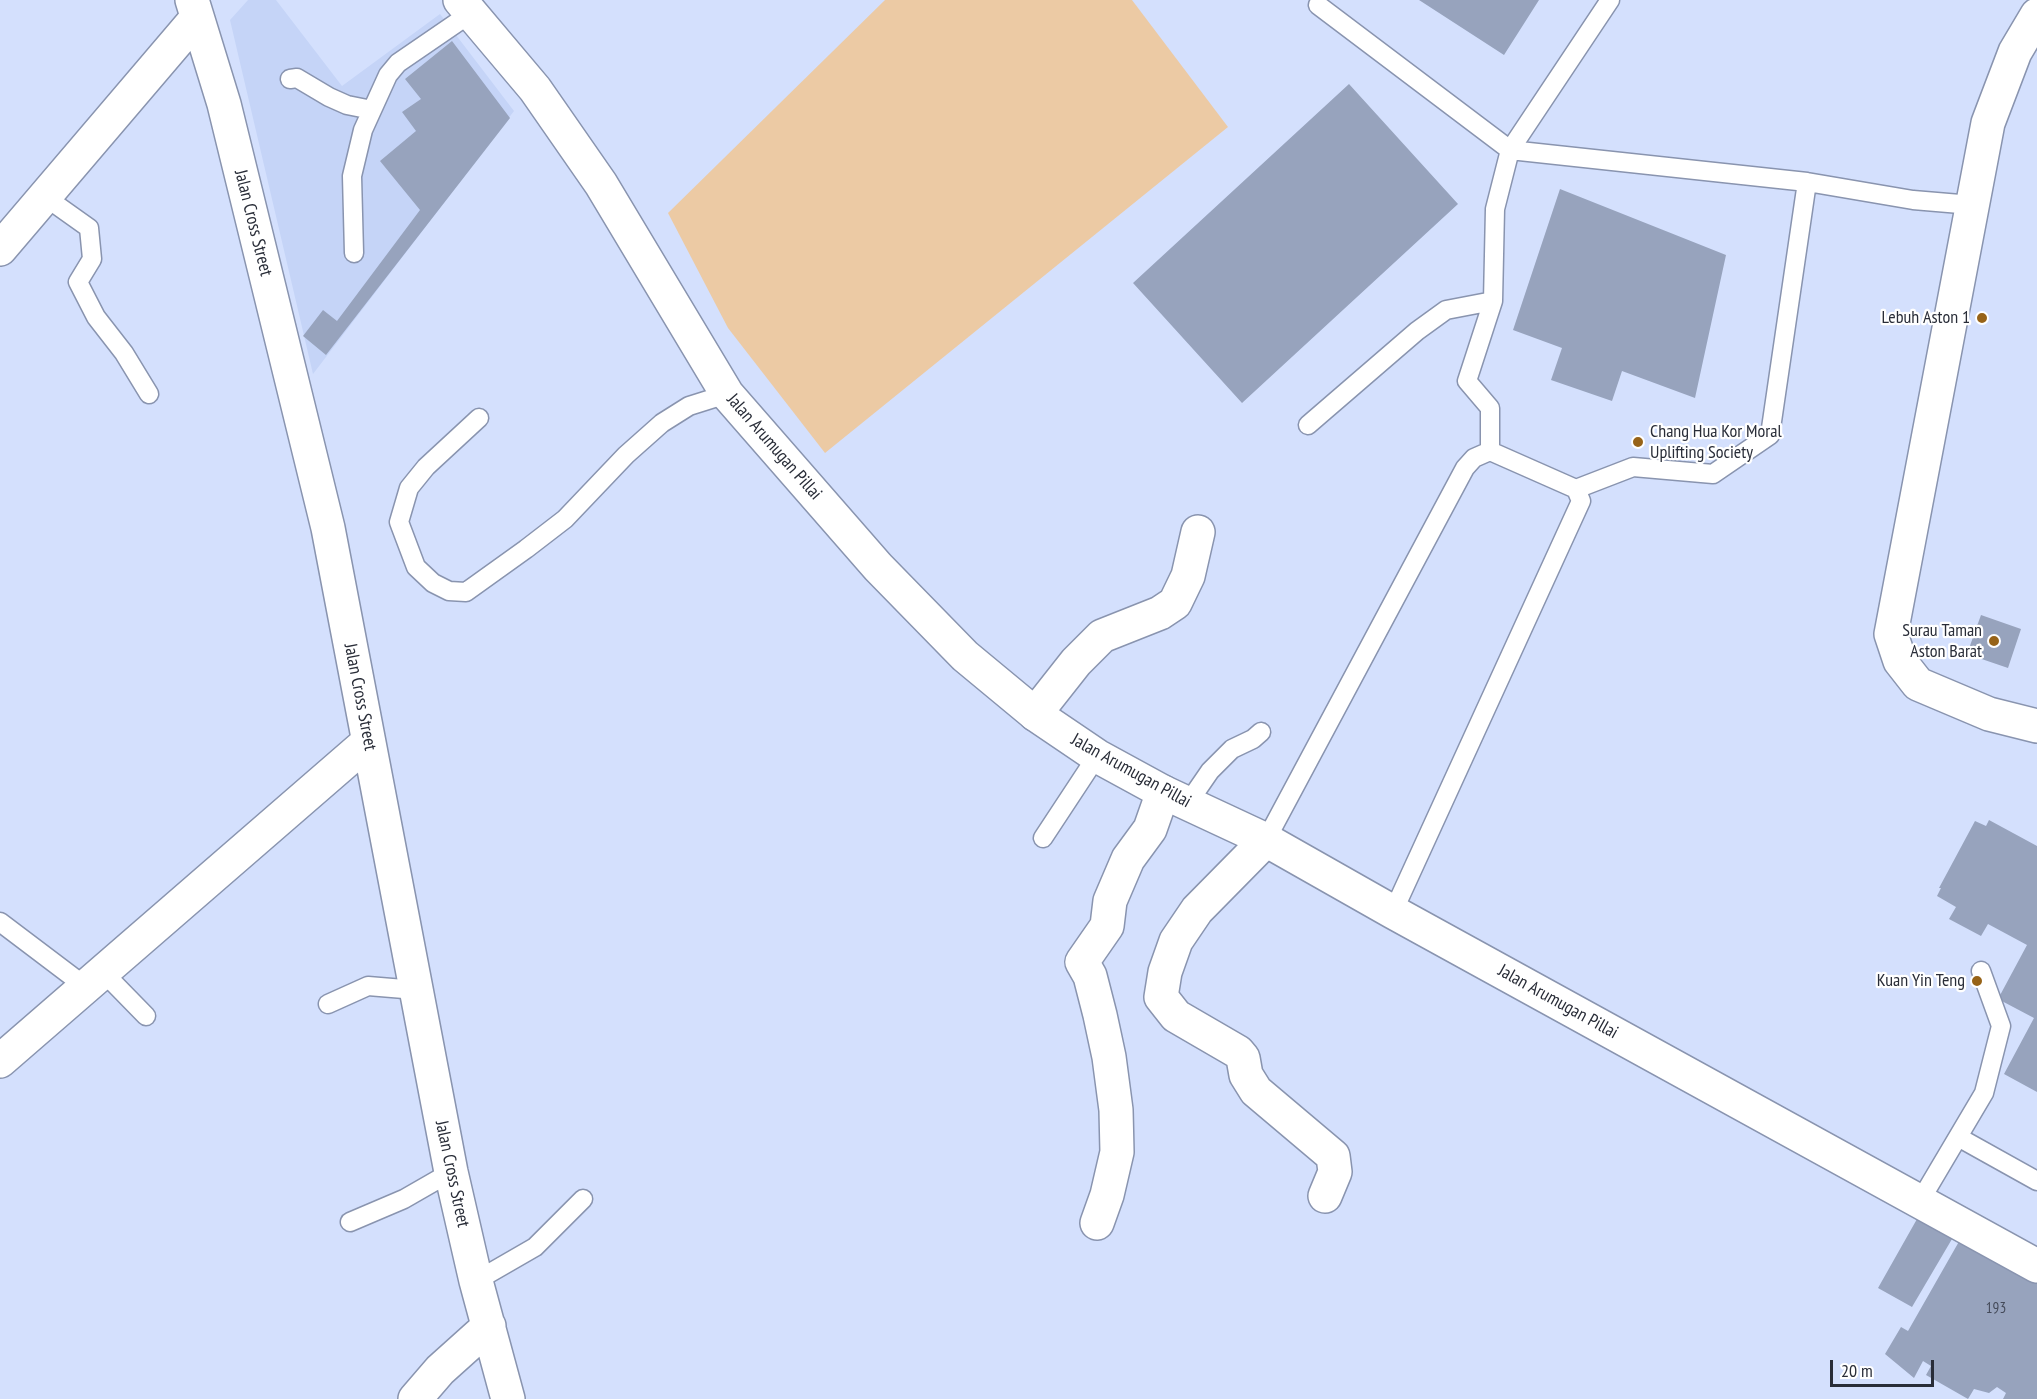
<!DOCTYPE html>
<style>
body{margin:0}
#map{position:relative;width:2037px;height:1399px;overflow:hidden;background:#d4e0fd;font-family:"PT Sans Narrow",sans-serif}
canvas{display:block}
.scale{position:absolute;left:1830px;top:1360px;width:104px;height:27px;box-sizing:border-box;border:3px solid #292d38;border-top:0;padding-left:8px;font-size:18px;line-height:21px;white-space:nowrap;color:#292d38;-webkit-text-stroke:4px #fff;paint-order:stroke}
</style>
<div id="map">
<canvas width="2037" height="1399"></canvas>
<div class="scale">20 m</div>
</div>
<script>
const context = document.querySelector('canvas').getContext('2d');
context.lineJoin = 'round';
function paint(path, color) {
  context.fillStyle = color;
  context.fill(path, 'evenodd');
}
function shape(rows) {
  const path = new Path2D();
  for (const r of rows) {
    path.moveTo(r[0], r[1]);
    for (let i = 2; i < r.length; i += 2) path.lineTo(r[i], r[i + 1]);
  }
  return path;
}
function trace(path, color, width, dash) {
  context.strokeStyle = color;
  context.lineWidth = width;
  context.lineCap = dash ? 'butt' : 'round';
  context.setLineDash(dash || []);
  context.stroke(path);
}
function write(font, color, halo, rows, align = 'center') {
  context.font = font + ' "PT Sans Narrow",sans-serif';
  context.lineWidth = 4.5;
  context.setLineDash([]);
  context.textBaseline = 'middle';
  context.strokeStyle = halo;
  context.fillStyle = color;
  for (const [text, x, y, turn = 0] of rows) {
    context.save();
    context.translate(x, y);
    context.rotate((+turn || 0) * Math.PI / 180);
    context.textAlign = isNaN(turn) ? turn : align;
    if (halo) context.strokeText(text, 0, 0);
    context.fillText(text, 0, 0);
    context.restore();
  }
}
paint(shape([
 [248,0,276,0,342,86,440,14,514,111,313,374,230,20]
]), '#c5d4f7');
paint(shape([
 [885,0,1132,0,1228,127,825,453,728,328,668,213]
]), '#eccaa4');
paint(shape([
 [1419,0,1539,0,1504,55],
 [452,41,510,118,326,355,303,336,323,310,337,321,420,210,380,161,416,131,402,112,421,99,405,79],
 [1349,84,1458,204,1242,403,1133,283],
 [1560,189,1726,255,1695,398,1622,371,1612,401,1551,380,1562,348,1513,330],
 [1981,615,2021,629,2008,668,1967,654],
 [1989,820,2037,846,2037,1092,2004,1074,2034,1018,1998,999,2027,945,1988,924,1981,936,1949,919,1956,907,1937,896,1941,888,1939,888,1975,821,1986,826],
 [1917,1219,1952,1239,1912,1307,1878,1288],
 [1961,1238,2037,1279,2037,1399,2003,1399,2006,1393,1997,1387,1989,1393,1974,1389,1968,1399,1926,1375,1931,1366,1923,1361,1914,1378,1885,1354,1901,1327,1908,1331]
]), '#97a3bd');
const lane = shape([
 [1318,5,1510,150,1807,182],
 [290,79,297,78,329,97,347,105,372,110],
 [44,196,89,228,92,259,78,282,96,317,124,353,149,394],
 [354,253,352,176,363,130,388,75,398,63,471,13],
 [479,418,426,467,409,488,399,522,416,567,433,583,449,591,466,592,526,549,565,519,626,455,662,423,689,406,727,394],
 [1308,425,1417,331,1446,310,1493,301],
 [1490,451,1490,408,1467,381,1493,301,1495,209,1510,150,1610,0],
 [1576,489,1633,467,1713,474,1770,435,1807,182,1913,200,1972,205],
 [1188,803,1210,771,1232,749,1253,739,1261,732],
 [1043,838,1097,756],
 [1266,840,1465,468,1474,458,1490,451,1576,489,1581,501,1393,912],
 [0,922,86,987],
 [103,972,146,1016],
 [328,1004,368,986,416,990],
 [1958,1137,2037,1181],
 [1920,1201,1984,1093,2001,1026,1981,971],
 [350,1222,404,1199,451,1172],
 [476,1281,535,1247,583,1199]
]);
const street = shape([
 [192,0,224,104,328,528,451,1172,476,1281,508,1399],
 [2037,15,2015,52,1988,123,1891,634,1900,661,1918,684,1989,714,2037,726],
 [0,249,196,19],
 [1035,714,1076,662,1102,636,1160,613,1175,603,1188,576,1198,532],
 [1266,840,1197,910,1176,941,1165,972,1161,997,1176,1016,1238,1052,1243,1058,1246,1075,1256,1091,1333,1156,1335,1172,1325,1196],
 [0,1061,368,742],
 [1097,1223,1107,1195,1117,1152,1116,1110,1109,1057,1100,1015,1090,976,1082,962,1107,926,1110,901,1128,859,1150,829,1163,792],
 [415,1399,440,1370,489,1326]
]);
const primary = shape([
 [460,0,535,89,601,184,727,394,878,567,965,656,1035,714,1097,756,1163,792,1266,840,1393,912,2037,1266]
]);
trace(lane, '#8994af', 21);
trace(street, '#8994af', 36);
trace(primary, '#8994af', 36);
trace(lane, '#fff', 18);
trace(street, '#fff', 33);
trace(primary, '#fff', 33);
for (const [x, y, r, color] of [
 [1982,318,6,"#976318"],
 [1638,442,6,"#976318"],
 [1994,641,6,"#976318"],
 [1977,981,6,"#976318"]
]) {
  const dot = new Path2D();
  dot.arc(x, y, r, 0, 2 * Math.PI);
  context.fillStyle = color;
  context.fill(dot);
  trace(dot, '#fff', 2);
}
write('15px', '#444a59', null, [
 ["193",1996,1309]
]);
write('18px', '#292d38', '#fff', [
 ["Jalan Cross Street",253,223,76],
 ["Jalan Arumugan Pillai",774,447,49],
 ["Jalan Cross Street",360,697,79],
 ["Jalan Arumugan Pillai",1131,771,29],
 ["Jalan Arumugan Pillai",1558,1002,29],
 ["Jalan Cross Street",452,1174,78]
]);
write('18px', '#292d38', '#fff', [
 ["Lebuh Aston 1",1970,318],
 ["Chang Hua Kor Moral",1650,432,"left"],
 ["Uplifting Society",1650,453,"left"],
 ["Surau Taman",1982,631],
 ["Aston Barat",1982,652],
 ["Kuan Yin Teng",1965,981]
], 'right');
</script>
